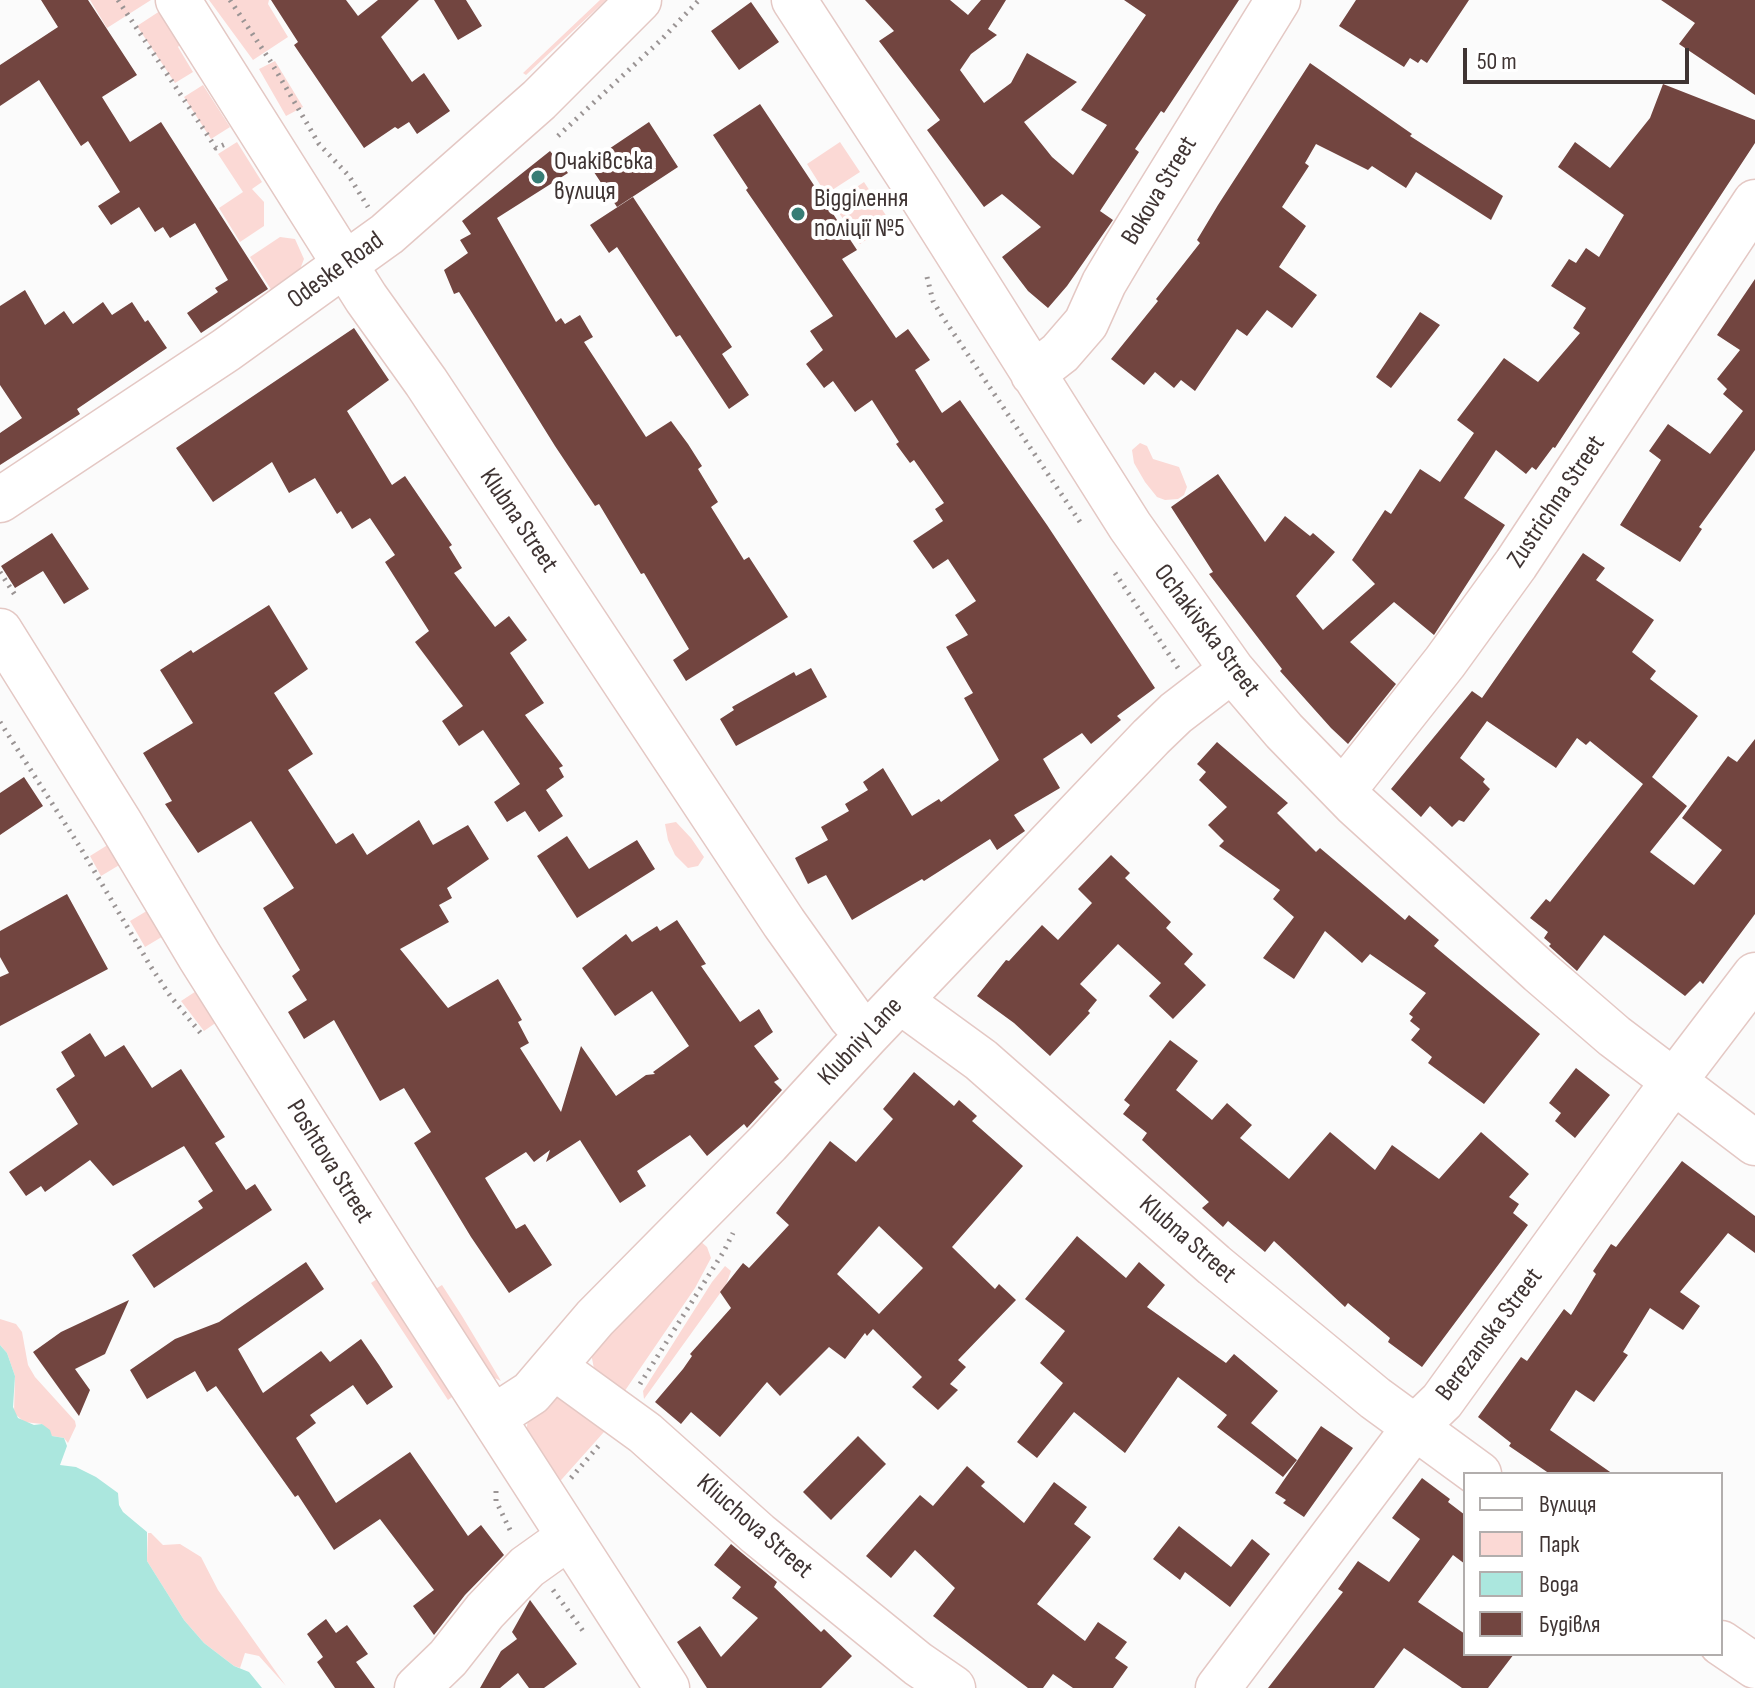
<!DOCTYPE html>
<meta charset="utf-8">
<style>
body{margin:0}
#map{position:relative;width:1755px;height:1688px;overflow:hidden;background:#fbfbfb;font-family:"Sofia Sans Condensed",sans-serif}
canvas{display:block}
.legend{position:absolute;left:1463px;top:1472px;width:260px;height:184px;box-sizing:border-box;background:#fff;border:2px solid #b2aead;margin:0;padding:10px 14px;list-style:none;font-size:24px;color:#3f3433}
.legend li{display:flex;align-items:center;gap:16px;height:40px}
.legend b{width:40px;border:2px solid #b2aead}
.scale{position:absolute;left:1463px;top:48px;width:226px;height:36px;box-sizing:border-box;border:4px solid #3f3433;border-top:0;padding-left:10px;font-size:24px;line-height:28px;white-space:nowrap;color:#3f3433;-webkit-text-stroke:6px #fff;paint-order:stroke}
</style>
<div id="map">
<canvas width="1755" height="1688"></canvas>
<ul class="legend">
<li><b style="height:10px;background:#fff"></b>Вулиця</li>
<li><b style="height:22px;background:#fbd9d5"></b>Парк</li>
<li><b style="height:22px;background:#abe7de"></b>Вода</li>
<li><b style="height:22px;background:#724540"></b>Будівля</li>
</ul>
<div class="scale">50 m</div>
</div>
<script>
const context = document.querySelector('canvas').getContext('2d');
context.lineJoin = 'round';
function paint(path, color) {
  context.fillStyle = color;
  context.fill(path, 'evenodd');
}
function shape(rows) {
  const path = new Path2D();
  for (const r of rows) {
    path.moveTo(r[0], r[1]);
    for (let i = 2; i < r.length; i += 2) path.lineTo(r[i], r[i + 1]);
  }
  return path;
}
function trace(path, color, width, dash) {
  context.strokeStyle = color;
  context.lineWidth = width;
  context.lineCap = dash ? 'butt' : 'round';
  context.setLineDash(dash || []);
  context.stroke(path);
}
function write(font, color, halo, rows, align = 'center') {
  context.font = font + ' "Sofia Sans Condensed",sans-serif';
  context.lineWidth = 8;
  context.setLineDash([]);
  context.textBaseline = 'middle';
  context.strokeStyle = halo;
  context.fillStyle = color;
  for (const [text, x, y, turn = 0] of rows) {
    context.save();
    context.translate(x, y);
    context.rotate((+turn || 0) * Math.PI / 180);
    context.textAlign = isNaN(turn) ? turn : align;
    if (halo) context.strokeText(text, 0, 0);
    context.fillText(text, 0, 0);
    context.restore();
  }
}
paint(shape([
 [90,0,151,0,107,28],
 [209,0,269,0,268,4,288,37,253,60],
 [600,0,606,0,526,75,523,73],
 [163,9,183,41,178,47,193,72,175,83,137,26],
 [275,61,303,107,286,116,259,69],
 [203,85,230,127,211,139,184,97],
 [237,142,262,182,252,189,264,202,264,226,240,242,219,208,243,192,218,154],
 [840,142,860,172,826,194,807,164],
 [864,182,891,223,860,244,835,207,839,205,836,201],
 [280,237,295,239,304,259,299,272,272,291,250,257],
 [1140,443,1147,446,1153,459,1179,467,1187,487,1184,495,1178,499,1165,500,1157,497,1145,482,1134,463,1132,450],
 [676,822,691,838,704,857,698,866,688,868,675,855,668,840,665,824],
 [114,841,126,861,101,876,90,856],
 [155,906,170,932,145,947,130,921],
 [204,986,224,1017,204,1031,181,1001],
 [691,1233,707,1247,711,1258,695,1288,622,1395,595,1374,590,1348],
 [725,1266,731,1271,726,1285,644,1399,643,1391,712,1282],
 [383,1275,456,1394,448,1400,371,1283],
 [442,1285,462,1316,501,1381,486,1374,429,1293],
 [0,1319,16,1324,22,1332,28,1365,35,1377,75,1421,76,1426,68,1443,64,1438,52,1436,42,1424,24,1422,14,1413,15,1376,7,1353,0,1345],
 [561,1395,612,1423,554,1488,526,1434,528,1418,545,1399],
 [148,1533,151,1533,163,1545,180,1544,201,1557,218,1590,286,1686,259,1656,245,1653,240,1668,234,1666,204,1643,184,1620,147,1561]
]), '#fbd9d5');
paint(shape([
 [0,1345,7,1353,15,1376,13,1407,18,1418,34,1425,42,1424,50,1430,52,1436,64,1438,67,1446,60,1465,76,1467,96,1477,118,1493,119,1505,123,1512,147,1532,147,1561,184,1620,204,1643,234,1666,249,1672,262,1688,0,1688]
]), '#abe7de');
paint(shape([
 [41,0,88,0,137,75,102,97,130,142,161,122,268,289,201,333,187,313,218,292,215,288,228,280,195,223,170,238,163,227,155,232,139,207,111,225,98,206,120,192,88,141,81,146,39,80,0,106,0,65,58,27],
 [271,0,346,0,358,16,378,0,419,0,381,37,412,82,424,73,450,111,417,134,409,122,398,129,395,127,364,148,294,45,298,42],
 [434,0,466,0,482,26,458,40],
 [865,0,950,0,968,15,981,0,1006,0,988,29,997,35,971,54,960,70,984,103,1011,83,1027,53,1077,82,1024,122,1052,157,1073,175,1107,125,1081,110,1146,15,1124,0,1239,0,1164,113,1161,111,1135,149,1139,152,1100,211,1113,220,1067,286,1048,308,1028,291,1002,257,1041,227,1002,194,984,207,927,130,940,120,879,41,894,31],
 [1356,0,1469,0,1427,63,1421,59,1418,63,1410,58,1404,67,1339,26],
 [1661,0,1755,0,1755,95,1679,44,1695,23],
 [751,2,779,42,739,70,711,31],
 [1310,63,1412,134,1410,136,1503,196,1491,220,1416,172,1406,188,1372,166,1368,170,1316,144,1305,163,1309,166,1282,207,1306,226,1279,267,1317,295,1292,328,1267,310,1247,336,1237,329,1195,391,1181,380,1174,388,1155,372,1144,385,1111,359,1158,301,1156,299,1200,243,1197,240,1218,205],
 [1663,84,1755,120,1755,143,1555,448,1553,447,1536,470,1532,467,1526,474,1496,450,1464,498,1505,525,1434,635,1394,602,1350,642,1396,684,1348,744,1331,728,1280,671,1282,669,1209,574,1213,572,1171,507,1218,474,1265,542,1285,516,1310,536,1313,533,1335,552,1296,596,1323,630,1375,584,1352,560,1385,510,1391,514,1420,469,1440,482,1474,433,1457,420,1504,358,1538,382,1580,333,1573,328,1586,308,1551,286,1569,259,1576,263,1586,248,1599,257,1624,215,1558,167,1575,142,1610,168,1650,118],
 [760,104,857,250,842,259,896,338,908,329,930,360,915,370,942,413,960,400,1047,525,1155,688,1117,716,1121,720,1091,744,1082,733,1043,759,1060,788,1014,815,1025,831,997,850,990,839,924,881,922,879,852,920,826,875,808,884,795,858,828,840,821,827,849,811,845,804,868,790,863,782,883,768,912,816,939,799,941,802,999,760,964,698,973,693,946,647,968,635,955,615,976,601,948,559,933,569,913,541,943,521,935,509,944,503,914,460,910,463,896,444,899,442,872,400,855,412,833,381,824,388,806,364,823,350,810,331,833,316,746,190,748,188,713,135],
 [649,122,678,167,617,207,588,163],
 [550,151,568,173,497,218,556,322,561,318,565,324,580,315,593,337,584,342,646,437,671,421,688,444,702,466,698,469,718,502,711,507,744,560,749,557,788,617,686,681,673,660,689,649,644,573,641,574,599,504,595,506,555,446,459,292,454,294,444,270,468,253,460,240,471,234,462,221],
 [633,197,732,347,722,354,749,395,729,409,680,335,676,337,617,247,609,253,590,225],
 [1755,279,1755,450,1699,527,1702,529,1680,562,1620,525,1661,460,1649,451,1668,424,1710,454,1743,411,1723,394,1727,389,1717,379,1740,350,1717,335],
 [25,290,45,325,64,311,73,324,103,302,112,315,132,302,145,322,148,320,167,348,77,409,80,414,0,465,0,433,22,418,0,385,0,306],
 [1420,312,1440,325,1391,388,1376,377],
 [354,328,389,380,347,411,392,485,405,476,452,545,449,547,462,568,454,573,495,627,509,616,527,640,510,653,544,703,525,715,563,766,559,768,564,777,546,790,563,816,539,832,525,811,507,822,494,802,520,784,483,730,459,746,442,721,463,706,415,642,429,631,385,562,395,555,370,518,352,529,341,511,337,514,315,478,289,493,272,462,213,502,176,448],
 [52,533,89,589,64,604,43,571,15,588,1,566],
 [1583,553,1605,568,1596,580,1654,620,1632,652,1656,671,1650,679,1698,716,1652,777,1687,806,1650,852,1694,885,1722,850,1682,818,1728,756,1737,762,1755,739,1755,914,1703,984,1700,981,1685,996,1604,935,1577,971,1549,946,1551,944,1544,938,1548,932,1530,918,1546,899,1550,902,1643,784,1590,741,1586,745,1577,738,1556,768,1487,721,1460,758,1485,779,1483,782,1490,789,1464,822,1459,820,1452,827,1430,806,1421,817,1391,789,1472,691,1482,698],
 [269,605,308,669,274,693,313,754,288,770,336,844,353,833,367,855,419,820,433,845,468,825,489,859,447,888,452,898,439,905,449,922,400,949,448,1008,498,979,522,1020,518,1022,529,1043,520,1048,561,1112,581,1046,616,1096,646,1075,655,1074,653,1072,689,1046,652,991,615,1016,582,968,626,934,632,942,657,926,660,931,677,920,706,964,701,966,740,1022,759,1009,773,1032,754,1046,779,1079,774,1082,782,1090,747,1128,744,1124,707,1156,690,1135,637,1171,646,1186,620,1203,580,1140,546,1162,550,1150,534,1162,526,1152,485,1178,516,1229,525,1224,552,1265,509,1293,471,1237,414,1143,431,1132,404,1088,380,1101,334,1020,304,1039,288,1012,307,1000,292,976,300,970,263,908,294,888,251,821,198,853,165,804,172,801,143,753,193,723,160,670,191,650,193,653],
 [811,668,827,697,736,746,720,719,734,710,732,707,794,672,796,676],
 [1217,742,1288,803,1277,813,1316,852,1320,848,1405,920,1409,915,1439,940,1434,946,1540,1034,1484,1104,1428,1063,1432,1057,1411,1040,1420,1029,1410,1021,1413,1017,1409,1014,1426,993,1370,954,1362,963,1325,931,1294,979,1263,958,1294,917,1273,899,1280,890,1219,846,1224,841,1208,825,1227,807,1199,780,1206,772,1197,764],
 [24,777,43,806,0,835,0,793],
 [567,836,589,869,637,840,655,869,577,918,537,856],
 [1111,855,1130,873,1125,878,1171,922,1166,928,1193,954,1184,964,1206,985,1173,1019,1149,996,1161,983,1118,944,1080,984,1097,1000,1088,1011,1090,1013,1050,1056,1014,1023,977,996,1006,960,1009,961,1042,925,1058,940,1092,903,1078,889],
 [67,894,108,969,0,1026,0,977,9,973,0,957,0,931],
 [90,1033,105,1057,124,1045,152,1088,181,1069,225,1137,215,1143,246,1190,255,1184,272,1210,154,1288,132,1255,203,1208,198,1201,213,1191,184,1146,113,1186,90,1160,45,1192,41,1186,26,1196,9,1172,78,1124,56,1089,75,1076,61,1052],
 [1170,1040,1198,1061,1176,1090,1212,1120,1227,1103,1252,1125,1240,1138,1289,1179,1330,1132,1375,1170,1392,1145,1439,1179,1481,1132,1529,1174,1509,1197,1519,1204,1513,1213,1528,1225,1422,1367,1388,1342,1390,1338,1348,1303,1345,1307,1274,1241,1265,1252,1228,1221,1223,1227,1202,1208,1209,1202,1142,1140,1147,1133,1123,1114,1130,1105,1124,1100],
 [1576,1068,1610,1095,1575,1138,1555,1121,1561,1113,1549,1103],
 [914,1072,954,1106,959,1100,977,1116,972,1121,1023,1166,952,1247,995,1289,999,1284,1016,1300,958,1360,966,1367,950,1384,958,1390,938,1410,912,1387,922,1377,873,1329,867,1336,865,1333,845,1359,829,1347,780,1396,767,1382,720,1437,691,1412,681,1424,655,1402,683,1369,692,1356,690,1354,731,1308,720,1292,743,1263,749,1268,789,1225,776,1213,830,1141,856,1162,893,1119,883,1109],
 [879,1226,923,1268,879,1314,837,1274],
 [1682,1161,1755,1216,1755,1253,1728,1233,1680,1292,1700,1306,1683,1330,1650,1308,1623,1352,1628,1355,1594,1402,1576,1390,1550,1430,1613,1474,1550,1474,1509,1446,1511,1443,1478,1417,1521,1357,1527,1361,1564,1309,1571,1315,1596,1274,1593,1271,1611,1244,1616,1247],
 [1077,1236,1126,1278,1139,1262,1165,1285,1147,1307,1226,1363,1234,1354,1278,1391,1251,1423,1297,1460,1283,1477,1217,1427,1227,1415,1178,1377,1125,1453,1074,1412,1037,1458,1017,1442,1063,1383,1040,1363,1065,1331,1025,1299],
 [306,1262,324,1289,238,1349,263,1393,321,1351,330,1362,361,1339,379,1365,393,1387,367,1405,353,1385,310,1415,316,1423,296,1438,336,1503,410,1452,468,1536,481,1525,504,1555,465,1595,434,1635,413,1606,434,1590,380,1519,334,1550,298,1495,295,1497,216,1386,207,1392,195,1371,147,1399,130,1370,175,1339,219,1322],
 [129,1300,105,1354,75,1369,90,1390,79,1416,33,1352,61,1332],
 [1321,1426,1353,1448,1304,1517,1283,1503,1286,1500,1275,1493],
 [858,1436,886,1464,831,1520,803,1492],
 [967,1466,985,1482,981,1486,1024,1523,1054,1482,1087,1507,1074,1524,1091,1537,1037,1604,1085,1641,1098,1622,1127,1642,1115,1658,1128,1667,1113,1688,1073,1688,1053,1674,1043,1688,1028,1688,933,1616,955,1588,915,1550,891,1578,866,1556,920,1495,933,1506],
 [1422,1478,1450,1499,1448,1502,1465,1515,1465,1564,1453,1555,1418,1602,1465,1634,1465,1654,1514,1654,1488,1688,1462,1688,1404,1648,1374,1688,1268,1688,1343,1592,1338,1589,1358,1561,1389,1582,1420,1539,1392,1518],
 [1179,1526,1231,1567,1252,1539,1270,1554,1230,1607,1185,1572,1180,1580,1153,1559],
 [731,1544,777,1582,774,1587,821,1632,824,1629,852,1656,821,1688,707,1688,677,1642,700,1626,721,1657,758,1618,732,1598,741,1587,714,1565],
 [530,1600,577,1664,544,1688,529,1688,518,1673,500,1688,480,1688,501,1651,517,1639,512,1632],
 [326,1619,336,1633,347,1625,368,1654,356,1662,375,1688,335,1688,317,1662,323,1657,307,1634]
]), '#724540');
const minor = shape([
 [178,0,366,298,426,382,784,923,851,1017,867,1035],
 [794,0,919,192,1130,526,1232,670,1284,731,1355,804,1540,972,1614,1036,1755,1143],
 [1033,374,1060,353,1086,323,1104,283,1126,246,1278,0],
 [0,631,120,823,200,957,391,1260,667,1688],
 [1343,791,1445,662,1516,564,1755,202],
 [900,1001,981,1060,1214,1265,1375,1398,1479,1474],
 [554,1367,645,1433,758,1534,918,1664,953,1688],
 [494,1417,531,1393,595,1318,768,1143,867,1035,1151,737,1176,713,1232,670],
 [1721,1643,1755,1666],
 [417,1688,448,1658,485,1611,527,1567,569,1537],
 [1218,1688,1414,1428,1442,1401,1656,1105,1755,975]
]);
const highway = shape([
 [0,500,226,350,387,234,539,100,639,0]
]);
trace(minor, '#e4c8c4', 47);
trace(highway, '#e4c8c4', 47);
trace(shape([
 [118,0,216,148,228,143],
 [230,0,271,62,319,144,349,176,368,207],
 [558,136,662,39,699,0],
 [927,277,933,301,942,316,1082,525],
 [0,572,17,598],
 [1115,573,1178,668],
 [0,722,80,847,151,967,171,997,203,1036],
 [640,1384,724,1251,733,1233],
 [571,1478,601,1443],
 [496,1491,496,1501,512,1534],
 [553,1590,583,1631]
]), '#9a9494', 5, [2, 6]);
trace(minor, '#fff', 44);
trace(highway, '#fff', 44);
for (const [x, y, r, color] of [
 [538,177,8,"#377d75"],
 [798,214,8,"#377d75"]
]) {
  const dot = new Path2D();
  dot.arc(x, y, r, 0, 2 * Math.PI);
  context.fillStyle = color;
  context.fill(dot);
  trace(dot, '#fff', 3);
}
write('26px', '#3f3433', '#fff', [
 ["Очаківська",554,162],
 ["вулиця",554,192],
 ["Відділення",814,199],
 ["поліції №5",814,229]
], 'left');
write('26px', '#3f3433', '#fff', [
 ["Bokova Street",1160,191,-59],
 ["Odeske Road",336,271,-36],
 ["Zustrichna Street",1557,502,-56],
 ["Klubna Street",518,521,56],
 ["Ochakivska Street",1206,631,53],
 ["Klubniy Lane",861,1042,-47],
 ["Poshtova Street",329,1162,58],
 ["Klubna Street",1187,1240,41],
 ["Berezanska Street",1490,1335,-53],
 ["Kliuchova Street",754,1527,41]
]);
</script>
